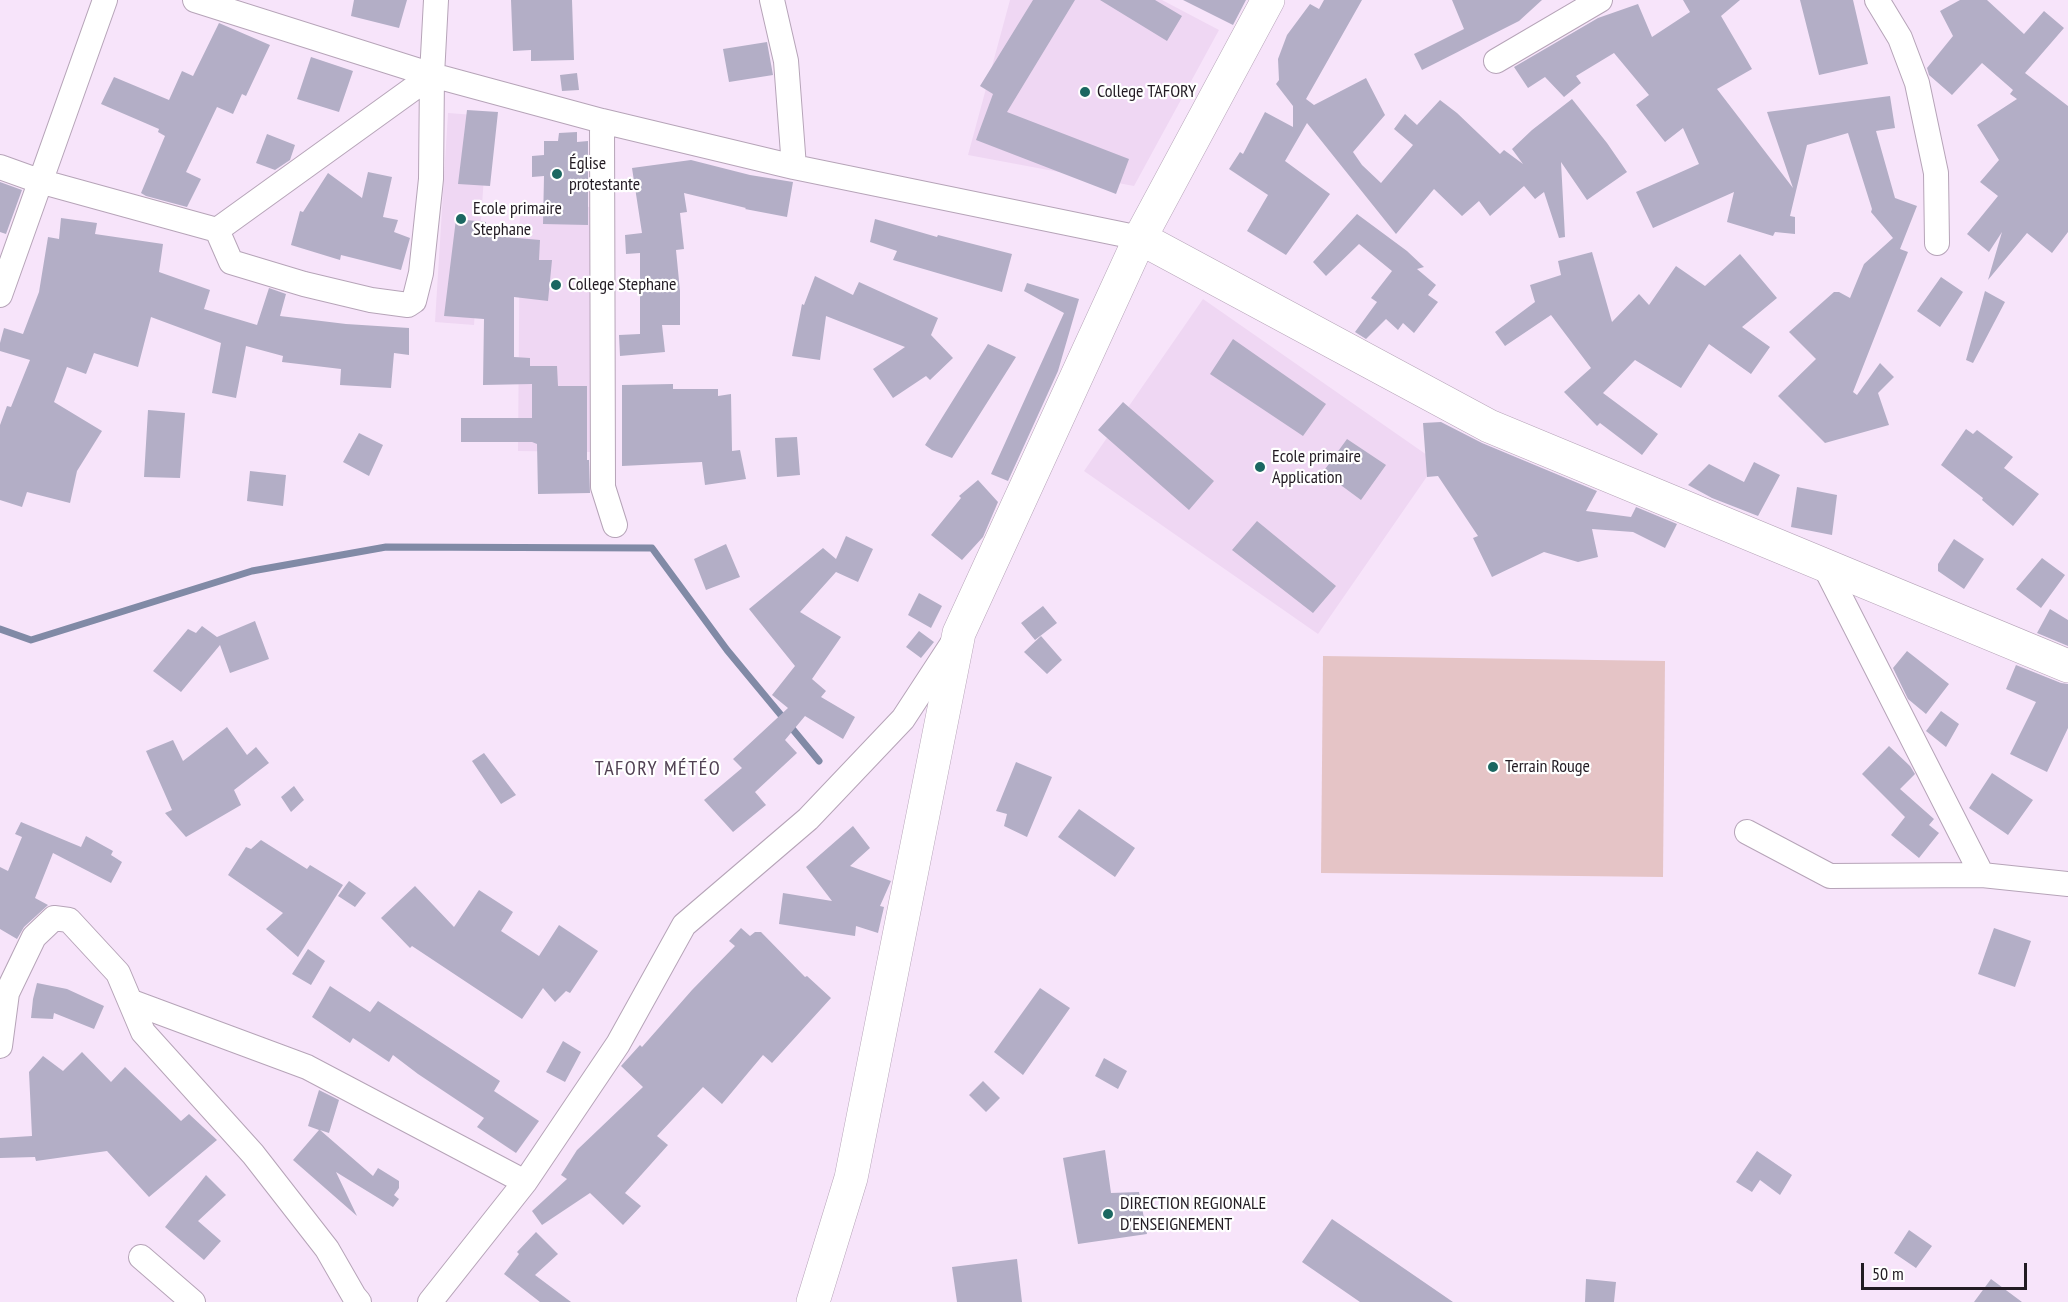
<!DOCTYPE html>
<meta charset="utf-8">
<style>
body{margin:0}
#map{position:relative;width:2068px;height:1302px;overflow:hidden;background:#f7e4fa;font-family:"PT Sans Narrow",sans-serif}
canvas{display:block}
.scale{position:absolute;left:1861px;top:1263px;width:166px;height:27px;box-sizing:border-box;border:3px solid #221b23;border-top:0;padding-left:8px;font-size:18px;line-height:21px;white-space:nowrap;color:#221b23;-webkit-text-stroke:4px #fff;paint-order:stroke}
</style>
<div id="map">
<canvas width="2068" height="1302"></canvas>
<div class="scale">50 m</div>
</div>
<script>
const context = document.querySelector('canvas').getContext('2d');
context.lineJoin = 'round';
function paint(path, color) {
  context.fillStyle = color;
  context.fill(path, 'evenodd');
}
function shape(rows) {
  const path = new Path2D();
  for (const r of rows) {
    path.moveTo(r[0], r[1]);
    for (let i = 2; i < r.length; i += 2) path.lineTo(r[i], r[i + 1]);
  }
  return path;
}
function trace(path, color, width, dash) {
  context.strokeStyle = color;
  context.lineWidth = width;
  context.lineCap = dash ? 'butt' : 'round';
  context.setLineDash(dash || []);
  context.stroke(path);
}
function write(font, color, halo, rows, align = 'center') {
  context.font = font + ' "PT Sans Narrow",sans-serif';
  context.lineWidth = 4.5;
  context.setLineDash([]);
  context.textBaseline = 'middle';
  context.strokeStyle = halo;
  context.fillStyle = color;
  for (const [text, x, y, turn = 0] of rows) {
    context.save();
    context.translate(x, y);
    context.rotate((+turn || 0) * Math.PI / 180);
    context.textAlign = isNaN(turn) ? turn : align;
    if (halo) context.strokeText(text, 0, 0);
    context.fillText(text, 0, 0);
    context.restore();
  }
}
paint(shape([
 [1010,0,1162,0,1219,30,1134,186,968,155],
 [448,113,488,116,474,325,435,322],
 [520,205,593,207,590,452,518,451],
 [1203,299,1437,462,1318,634,1084,471]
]), '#efd7f3');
paint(shape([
 [1323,656,1665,661,1663,877,1321,873]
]), '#e5c4c6');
trace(shape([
 [0,629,31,640,252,571,386,547,652,548,727,650,819,761]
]), '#818aa6', 7);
paint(shape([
 [354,0,407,0,399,28,351,16],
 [511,0,572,0,574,60,531,61,531,50,513,51],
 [1033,0,1075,0,1007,112,1129,159,1116,194,976,140,993,94,980,86],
 [1100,0,1155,0,1182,16,1167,41],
 [1183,0,1246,0,1233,25],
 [1324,0,1362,0,1306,99,1314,105,1366,78,1385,115,1353,152,1362,165,1381,183,1413,145,1394,129,1405,114,1417,125,1440,100,1457,113,1500,154,1504,150,1523,164,1512,149,1532,130,1572,99,1607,143,1627,172,1587,200,1561,162,1565,237,1559,238,1544,192,1535,199,1524,186,1490,216,1479,201,1462,216,1434,189,1396,234,1307,123,1285,161,1330,194,1286,255,1247,231,1268,195,1229,169,1240,152,1243,154,1265,112,1293,127,1293,106,1276,84,1279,80,1278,59,1287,35,1310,4,1319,9],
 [1452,0,1542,0,1519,21,1422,70,1414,54,1464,29],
 [1683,0,1740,0,1721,16,1752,69,1717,89,1793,188,1767,112,1890,96,1895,128,1876,131,1895,198,1917,206,1900,249,1908,252,1853,392,1857,395,1880,363,1894,377,1878,393,1889,425,1825,443,1778,396,1816,359,1789,332,1834,292,1839,292,1850,298,1864,264,1893,238,1871,212,1872,209,1848,133,1807,145,1790,216,1795,217,1795,234,1775,232,1773,236,1727,222,1734,192,1653,228,1636,192,1699,164,1683,128,1665,142,1636,105,1649,95,1614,53,1576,76,1581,83,1564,97,1545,77,1528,88,1514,67,1598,18,1638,4,1652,37,1690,12],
 [1800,0,1853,0,1868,64,1819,75],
 [1960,0,1987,0,2024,34,2044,11,2064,28,2025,73,2068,106,2068,232,2052,253,2027,233,1988,280,2002,232,1989,252,1967,234,1998,196,1980,182,1999,160,1977,125,2017,99,2010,94,2013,90,1982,63,1952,95,1929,75,1927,68,1953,36,1940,11],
 [219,23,270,45,246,96,242,94,233,114,217,107,186,172,201,179,187,207,146,196,141,193,165,136,158,132,159,129,101,104,114,77,169,100,182,71,193,76],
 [767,42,773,75,729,82,723,49],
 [311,57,353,71,339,112,297,99],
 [577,73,579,90,562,91,560,75],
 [467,110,498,112,490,186,458,184],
 [577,132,577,142,588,141,588,225,543,224,544,176,532,177,532,156,544,155,544,141,558,141,559,133],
 [267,134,295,145,290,160,275,170,256,163],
 [691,160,750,175,793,182,787,217,745,209,746,208,684,193,687,212,680,213,684,249,676,250,680,291,680,325,662,325,665,352,620,356,619,335,640,334,640,253,626,254,625,235,642,233,632,168],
 [368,172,392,177,383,217,398,220,394,232,410,238,401,270,341,255,340,260,291,245,300,211,303,212,328,173,362,198],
 [0,182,22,190,6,234,0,232],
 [1357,214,1407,251,1424,267,1417,269,1436,285,1428,295,1438,302,1414,333,1403,323,1398,330,1386,319,1366,339,1355,332,1377,302,1371,298,1392,271,1359,244,1326,276,1313,262],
 [61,218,97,223,95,234,163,244,159,272,210,290,204,309,257,325,269,288,286,294,280,316,346,324,409,328,409,355,394,353,391,388,340,385,341,369,282,362,283,356,246,346,236,398,212,393,221,343,151,317,138,367,94,353,86,374,67,367,54,402,102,431,77,471,70,503,27,492,22,507,0,500,0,425,7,406,11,407,30,360,0,351,0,343,4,328,23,334,39,292,48,237,59,239],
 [456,219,486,222,484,235,540,240,539,260,552,260,548,301,514,297,514,357,530,358,530,366,557,366,558,386,587,386,587,460,589,460,590,493,538,494,537,444,532,442,461,442,461,418,532,418,532,384,483,385,484,319,444,316],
 [875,219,937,237,938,235,1012,254,1002,292,893,260,897,251,870,242],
 [1592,252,1612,322,1639,294,1649,305,1676,266,1705,286,1740,254,1777,298,1742,327,1770,347,1751,374,1709,344,1681,388,1635,360,1603,393,1658,434,1642,455,1600,423,1597,426,1564,392,1591,368,1551,315,1505,346,1495,332,1535,302,1530,285,1561,275,1558,261],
 [815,276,853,295,859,282,938,318,931,335,953,358,930,380,926,376,893,398,873,369,905,347,826,316,820,360,792,356,802,304,804,305],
 [1941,277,1963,292,1940,327,1917,311],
 [1027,283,1079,299,1058,371,1008,481,991,474,1064,313,1024,291],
 [1985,291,2005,302,1973,363,1966,360],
 [1233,339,1326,404,1303,436,1210,374],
 [988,344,1016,357,952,458,932,450,925,445],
 [673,384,673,389,718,389,718,396,731,394,732,451,740,450,746,479,705,485,702,462,622,466,622,385],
 [1123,402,1214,481,1189,510,1098,430],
 [148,410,185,413,180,478,144,477],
 [1441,422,1482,443,1597,491,1586,511,1631,517,1636,507,1677,524,1665,548,1633,532,1592,529,1598,557,1578,562,1544,552,1492,577,1473,538,1478,536,1438,476,1427,477,1423,423],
 [1966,429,1973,434,1977,430,2013,457,2004,468,2039,494,2013,526,1982,500,1983,498,1941,465],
 [359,433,383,445,369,476,343,462],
 [797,437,800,475,777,477,775,438],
 [1347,439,1386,465,1361,500,1323,472],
 [1754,462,1780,475,1758,516,1712,498,1688,485,1709,464,1744,482],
 [250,471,286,475,283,506,247,501],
 [978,480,998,502,983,537,962,560,931,535,961,498,959,496],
 [1797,487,1837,495,1832,535,1791,527],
 [1257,521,1336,586,1313,613,1232,550],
 [846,536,873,549,858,582,836,572,800,612,841,637,812,679,826,691,821,697,855,717,843,739,805,716,785,740,797,753,755,792,766,805,733,832,704,800,742,768,733,759,788,708,772,695,795,666,749,609,823,548,836,559],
 [1954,539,1984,559,1964,589,1938,571,1938,564],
 [726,544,740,577,706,590,694,559],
 [2042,558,2065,575,2041,608,2016,589],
 [919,593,942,606,931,628,908,615],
 [1043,606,1057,623,1035,640,1021,623],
 [2050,609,2068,620,2068,646,2037,633],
 [255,621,269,659,230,673,220,645,181,692,153,671,188,629,196,633,202,626,217,637],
 [919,631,934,642,921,658,906,647],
 [1041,636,1062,660,1047,674,1024,652],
 [1907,651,1949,684,1926,714,1908,699,1893,668],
 [2016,665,2061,683,2068,684,2068,728,2047,772,2010,754,2036,702,2006,689],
 [1941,711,1959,724,1946,747,1926,731],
 [227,727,247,755,256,747,269,763,234,790,241,805,186,837,165,813,172,810,146,751,173,740,183,761],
 [1889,746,1910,766,1915,774,1900,789,1934,819,1929,825,1939,833,1919,858,1891,835,1905,817,1862,774],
 [484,753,516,795,501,804,472,761],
 [1016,762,1052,777,1027,837,1004,826,1007,814,996,811],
 [1992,773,2033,800,2008,835,1969,808],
 [294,786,304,800,291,812,281,797],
 [1079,809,1135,848,1115,877,1058,837],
 [21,822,81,847,86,836,113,851,111,855,122,862,111,883,53,853,35,898,48,905,24,927,17,939,0,929,0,867,8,871,22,837,15,834],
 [853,826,870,848,850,866,891,881,880,906,884,907,878,933,856,926,855,936,779,924,783,893,832,901,806,867],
 [261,840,307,869,310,865,343,885,298,957,266,929,283,913,228,875,246,847,251,849],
 [349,881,366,893,355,907,338,896],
 [415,886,454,927,479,890,513,912,501,931,539,956,559,925,598,951,570,993,566,991,555,1002,543,988,522,1019,412,946,410,948,381,918],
 [741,928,750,936,755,932,761,932,805,977,807,976,831,998,772,1063,763,1055,722,1104,703,1087,657,1136,668,1145,625,1193,641,1206,623,1225,590,1193,542,1225,532,1211,567,1179,561,1175,577,1150,643,1087,621,1066,640,1045,642,1047,692,990,735,946,729,941],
 [1994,928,2031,941,2015,987,1978,974],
 [308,949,325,961,311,985,292,974],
 [37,983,67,989,104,1006,94,1029,54,1013,53,1019,31,1018,33,999],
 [330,986,370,1012,378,1001,500,1081,494,1091,539,1121,516,1153,477,1127,484,1118,418,1074,393,1055,389,1062,353,1038,350,1043,312,1017],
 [1040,988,1070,1008,1023,1075,994,1052],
 [563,1041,581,1052,565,1082,546,1072],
 [82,1052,111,1082,125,1067,181,1121,189,1114,217,1140,149,1197,107,1151,36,1161,35,1157,0,1158,0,1138,32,1136,29,1072,43,1056,63,1071],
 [1104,1058,1127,1071,1118,1089,1095,1076],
 [983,1081,1000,1098,986,1112,969,1095],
 [319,1090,339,1100,329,1133,320,1130,373,1176,378,1168,399,1181,399,1188,394,1195,399,1199,393,1207,336,1172,357,1216,293,1160,319,1130,308,1126],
 [1105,1150,1111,1193,1139,1192,1147,1234,1078,1244,1063,1158],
 [1757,1151,1792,1175,1780,1195,1760,1180,1752,1192,1736,1182],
 [206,1175,226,1195,198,1221,221,1241,204,1260,165,1227],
 [1332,1219,1453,1302,1360,1302,1302,1262],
 [1909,1230,1932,1246,1916,1268,1894,1253],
 [536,1232,558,1254,535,1275,571,1302,540,1302,504,1274,519,1254,517,1252],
 [1017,1259,1022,1302,957,1302,952,1267],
 [1586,1279,1616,1282,1614,1302,1585,1302],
 [1991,1279,2022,1302,1974,1302]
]), '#b3aec6');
const street = shape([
 [195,0,432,75,602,121,794,167,1140,238],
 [772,0,786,61,794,167],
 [1877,0,1900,38,1917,83,1936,173,1937,243],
 [1496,61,1600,0],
 [602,121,603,487,615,525],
 [0,167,39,181,217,230,432,75],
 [217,230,231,262,304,284,371,300,408,305,414,301,421,273,431,179,432,75,436,0],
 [0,295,105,0],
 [1824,565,1982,875],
 [1747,832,1830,876,1982,875,2068,884],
 [132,1002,307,1067,525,1182],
 [0,1046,7,993,34,937,54,918,69,920,118,973,143,1032,253,1154,327,1249,354,1296,359,1302],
 [141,1257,193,1302],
 [430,1302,525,1182,618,1044,684,925,808,819,903,719,952,644]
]);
const secondary = shape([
 [1140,238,1489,426,2068,666],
 [813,1302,851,1178,959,633,1140,238,1268,0]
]);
trace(street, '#b6a4b8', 26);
trace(secondary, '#b6a4b8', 34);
trace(street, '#fff', 24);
trace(secondary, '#fff', 33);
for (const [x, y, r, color] of [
 [1085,92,6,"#1b6761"],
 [557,174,6,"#1b6761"],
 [461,219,6,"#1b6761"],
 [556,285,6,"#1b6761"],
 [1260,467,6,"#1b6761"],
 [1493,767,6,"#1b6761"],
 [1108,1214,6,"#1b6761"]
]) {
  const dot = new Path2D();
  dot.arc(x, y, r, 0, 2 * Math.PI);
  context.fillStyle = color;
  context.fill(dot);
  trace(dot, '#fff', 2);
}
write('18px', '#221b23', '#fff', [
 ["College TAFORY",1097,92],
 ["Église",569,164],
 ["protestante",569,185],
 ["Ecole primaire",473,209],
 ["Stephane",473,230],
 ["College Stephane",568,285],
 ["Ecole primaire",1272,457],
 ["Application",1272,478],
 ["Terrain Rouge",1505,767],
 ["DIRECTION REGIONALE",1120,1204],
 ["D'ENSEIGNEMENT",1120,1225]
], 'left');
context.letterSpacing = '1.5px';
write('20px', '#504052', '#fff', [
 ["TAFORY MÉTÉO",658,769]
]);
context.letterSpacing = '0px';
</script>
